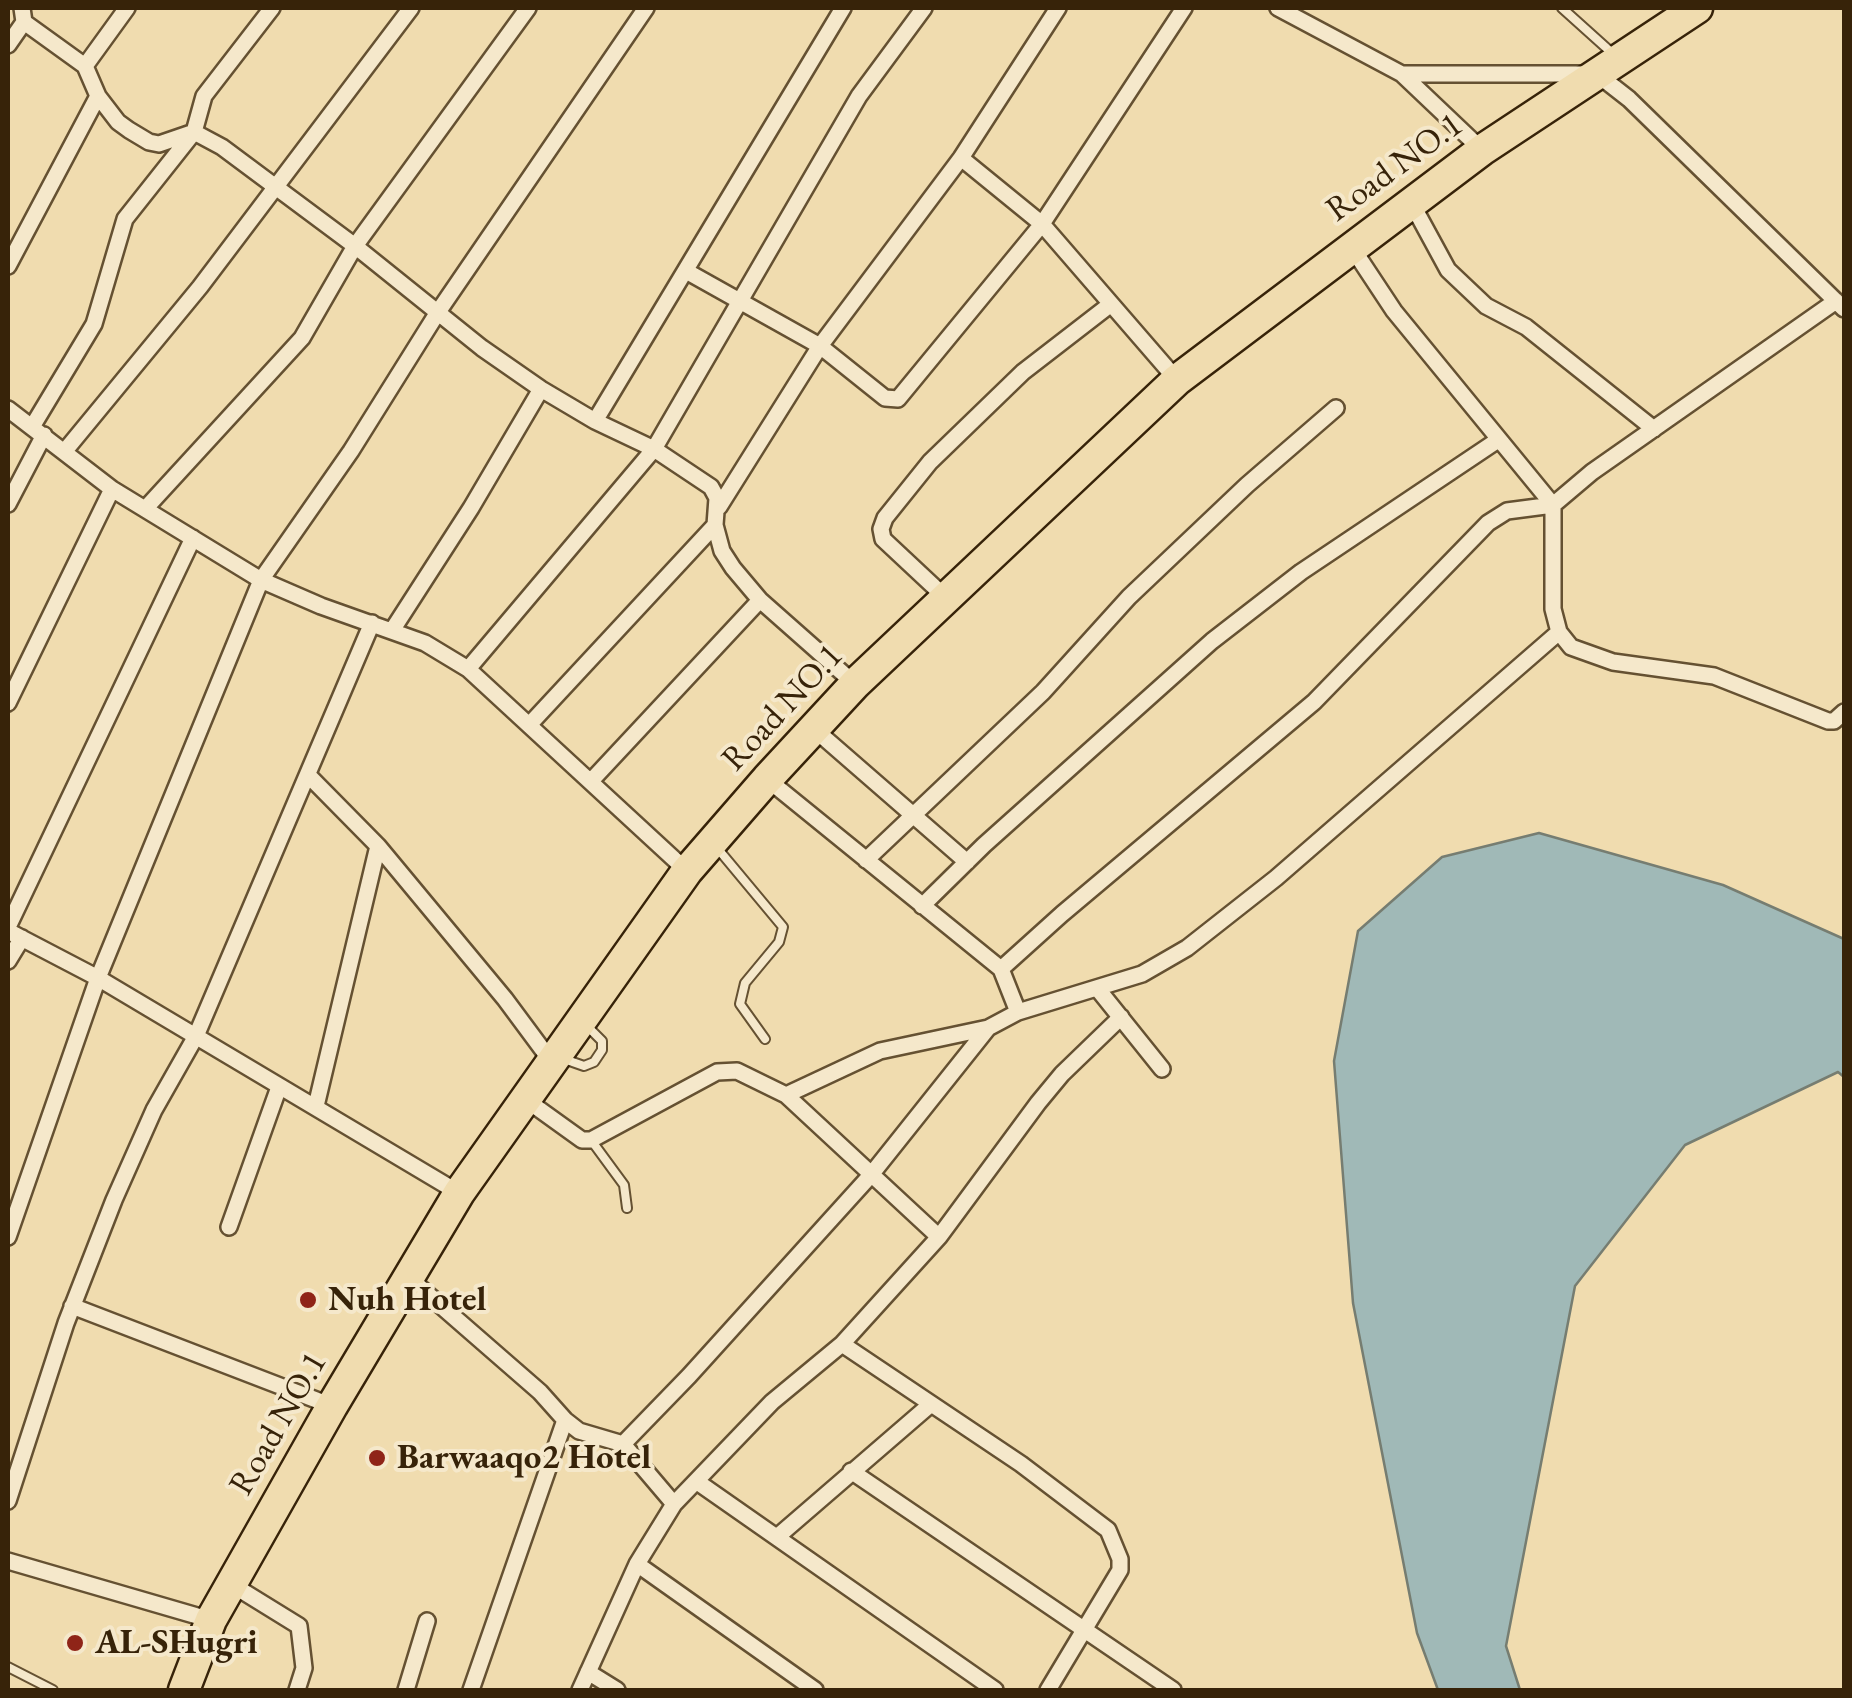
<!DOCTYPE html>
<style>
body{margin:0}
#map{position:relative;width:1852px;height:1698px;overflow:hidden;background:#f0dcaf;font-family:"EB Garamond",serif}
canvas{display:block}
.frame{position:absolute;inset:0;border:10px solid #372309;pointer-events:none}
</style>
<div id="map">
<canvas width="1852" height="1698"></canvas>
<div class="frame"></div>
</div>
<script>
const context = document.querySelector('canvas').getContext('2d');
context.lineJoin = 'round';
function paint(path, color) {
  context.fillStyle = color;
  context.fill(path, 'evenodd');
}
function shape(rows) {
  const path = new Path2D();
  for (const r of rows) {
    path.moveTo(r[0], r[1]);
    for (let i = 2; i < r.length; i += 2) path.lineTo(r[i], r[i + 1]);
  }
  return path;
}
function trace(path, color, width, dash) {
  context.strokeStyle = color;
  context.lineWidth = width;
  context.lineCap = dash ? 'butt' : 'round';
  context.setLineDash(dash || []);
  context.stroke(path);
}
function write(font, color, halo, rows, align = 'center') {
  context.font = font + ' "EB Garamond",serif';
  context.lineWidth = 8;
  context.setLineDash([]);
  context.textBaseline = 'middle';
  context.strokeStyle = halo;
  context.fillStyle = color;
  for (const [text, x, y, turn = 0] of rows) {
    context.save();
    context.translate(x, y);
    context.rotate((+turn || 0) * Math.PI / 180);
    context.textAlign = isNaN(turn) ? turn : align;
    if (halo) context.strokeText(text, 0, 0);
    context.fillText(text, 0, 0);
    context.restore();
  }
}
const water = shape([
 [1539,833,1723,885,1844,939,1844,1077,1838,1072,1685,1145,1575,1286,1506,1646,1520,1690,1438,1690,1417,1633,1353,1303,1334,1061,1358,931,1442,857,1539,833]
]);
paint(water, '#a0b9b7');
trace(water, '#767d71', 2.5);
const lane = shape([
 [1562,8,1612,53],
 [718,849,783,927,779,942,745,983,740,1004,765,1039],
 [564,1059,584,1066,594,1062,602,1050,602,1041,588,1027],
 [591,1140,624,1185,627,1208],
 [8,1667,53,1690]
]);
const street = shape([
 [22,8,24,22,85,66,98,96,118,122,129,130,149,142,159,144,194,132,222,147,355,246,482,348,541,389,595,421,654,449,711,487,717,498,715,525,722,551,733,568,760,600,855,684],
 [1278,8,1402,74,1482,150],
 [8,45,24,22],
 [85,66,127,8],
 [1402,74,1597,74,1629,99,1844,309],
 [961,158,1042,224,1177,380],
 [1411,202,1448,270,1486,306,1526,327,1654,429],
 [1351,246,1394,311,1553,505,1553,609,1559,632,1571,647,1613,662,1714,676,1828,721,1834,721,1844,712],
 [8,266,98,96],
 [686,271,820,346,885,398,898,399,1042,224,1184,8],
 [8,409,112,489,261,580,321,606,425,643,468,669,687,871],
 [595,421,843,8],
 [32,427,94,324,125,219,194,132,204,96,272,8],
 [64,452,200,287,411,8],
 [8,504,44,435],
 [719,507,820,346,961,158,1058,8],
 [145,509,302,338,355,246,528,8],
 [945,597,883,539,881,529,885,518,930,462,1023,372,1111,304],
 [393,629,471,508,541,389],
 [468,669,654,449,859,96,924,8],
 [8,703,112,489],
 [530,724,715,525],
 [813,728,967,862],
 [308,775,378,846,505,999,551,1061],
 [767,779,1001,969,1018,1012],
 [591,781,760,600],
 [866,860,1043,692,1129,597,1247,485,1336,408],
 [922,906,984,845,1212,641,1301,572,1498,440],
 [8,927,193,538],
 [8,931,98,978,459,1193],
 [8,961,22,938],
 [1001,969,1062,914,1314,702,1488,523,1507,511,1553,505,1592,472,1836,301],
 [1097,988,1162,1069],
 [786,1095,880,1051,988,1028,1018,1012,1142,974,1187,948,1276,878,1559,632],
 [525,1099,582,1140,591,1140,717,1072,737,1071,786,1095,939,1237,1038,1103,1062,1074,1121,1017],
 [316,1106,378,846],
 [229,1227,279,1087],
 [8,1237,98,978,261,580,351,451,438,312,646,8],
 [408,1277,540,1392,565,1420,579,1431,623,1444,674,1504],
 [72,1306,332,1406],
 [842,1344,939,1237],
 [623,1444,689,1376,870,1176,988,1028],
 [851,1471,1173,1690],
 [696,1481,995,1690],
 [8,1501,66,1323,114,1200,154,1110,196,1036,372,623],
 [777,1537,931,1404],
 [8,1561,211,1620],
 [637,1564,815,1690],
 [231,1584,299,1626,304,1668,297,1690],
 [588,1672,617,1690],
 [406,1690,427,1621],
 [471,1690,565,1420],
 [580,1690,637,1564,674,1504,772,1402,842,1344,1021,1464,1108,1530,1120,1559,1120,1570,1048,1690]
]);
const highway = shape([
 [184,1690,211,1620,332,1406,459,1193,687,871,767,779,855,684,1177,380,1482,150,1697,8]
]);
trace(lane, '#655132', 12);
trace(street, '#655132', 20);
trace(highway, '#372309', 35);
trace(lane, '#f5e8cb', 8);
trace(street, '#f5e8cb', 15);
trace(highway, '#f0dcaf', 30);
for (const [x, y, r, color] of [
 [308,1300,10,"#8f2418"],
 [377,1458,10,"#8f2418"],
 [75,1643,10,"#8f2418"]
]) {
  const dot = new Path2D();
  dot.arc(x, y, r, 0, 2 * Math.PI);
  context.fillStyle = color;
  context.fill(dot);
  trace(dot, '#f5e8cb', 4);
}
write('35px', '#372309', '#f5e8cb', [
 ["Road NO.1",1395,168,-36],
 ["Road NO.1",783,708,-47],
 ["Road NO.1",279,1424,-60]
]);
write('bold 35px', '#372309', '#f5e8cb', [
 ["Nuh Hotel",328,1300],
 ["Barwaaqo2 Hotel",397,1458],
 ["AL-SHugri",95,1643]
], 'left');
</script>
